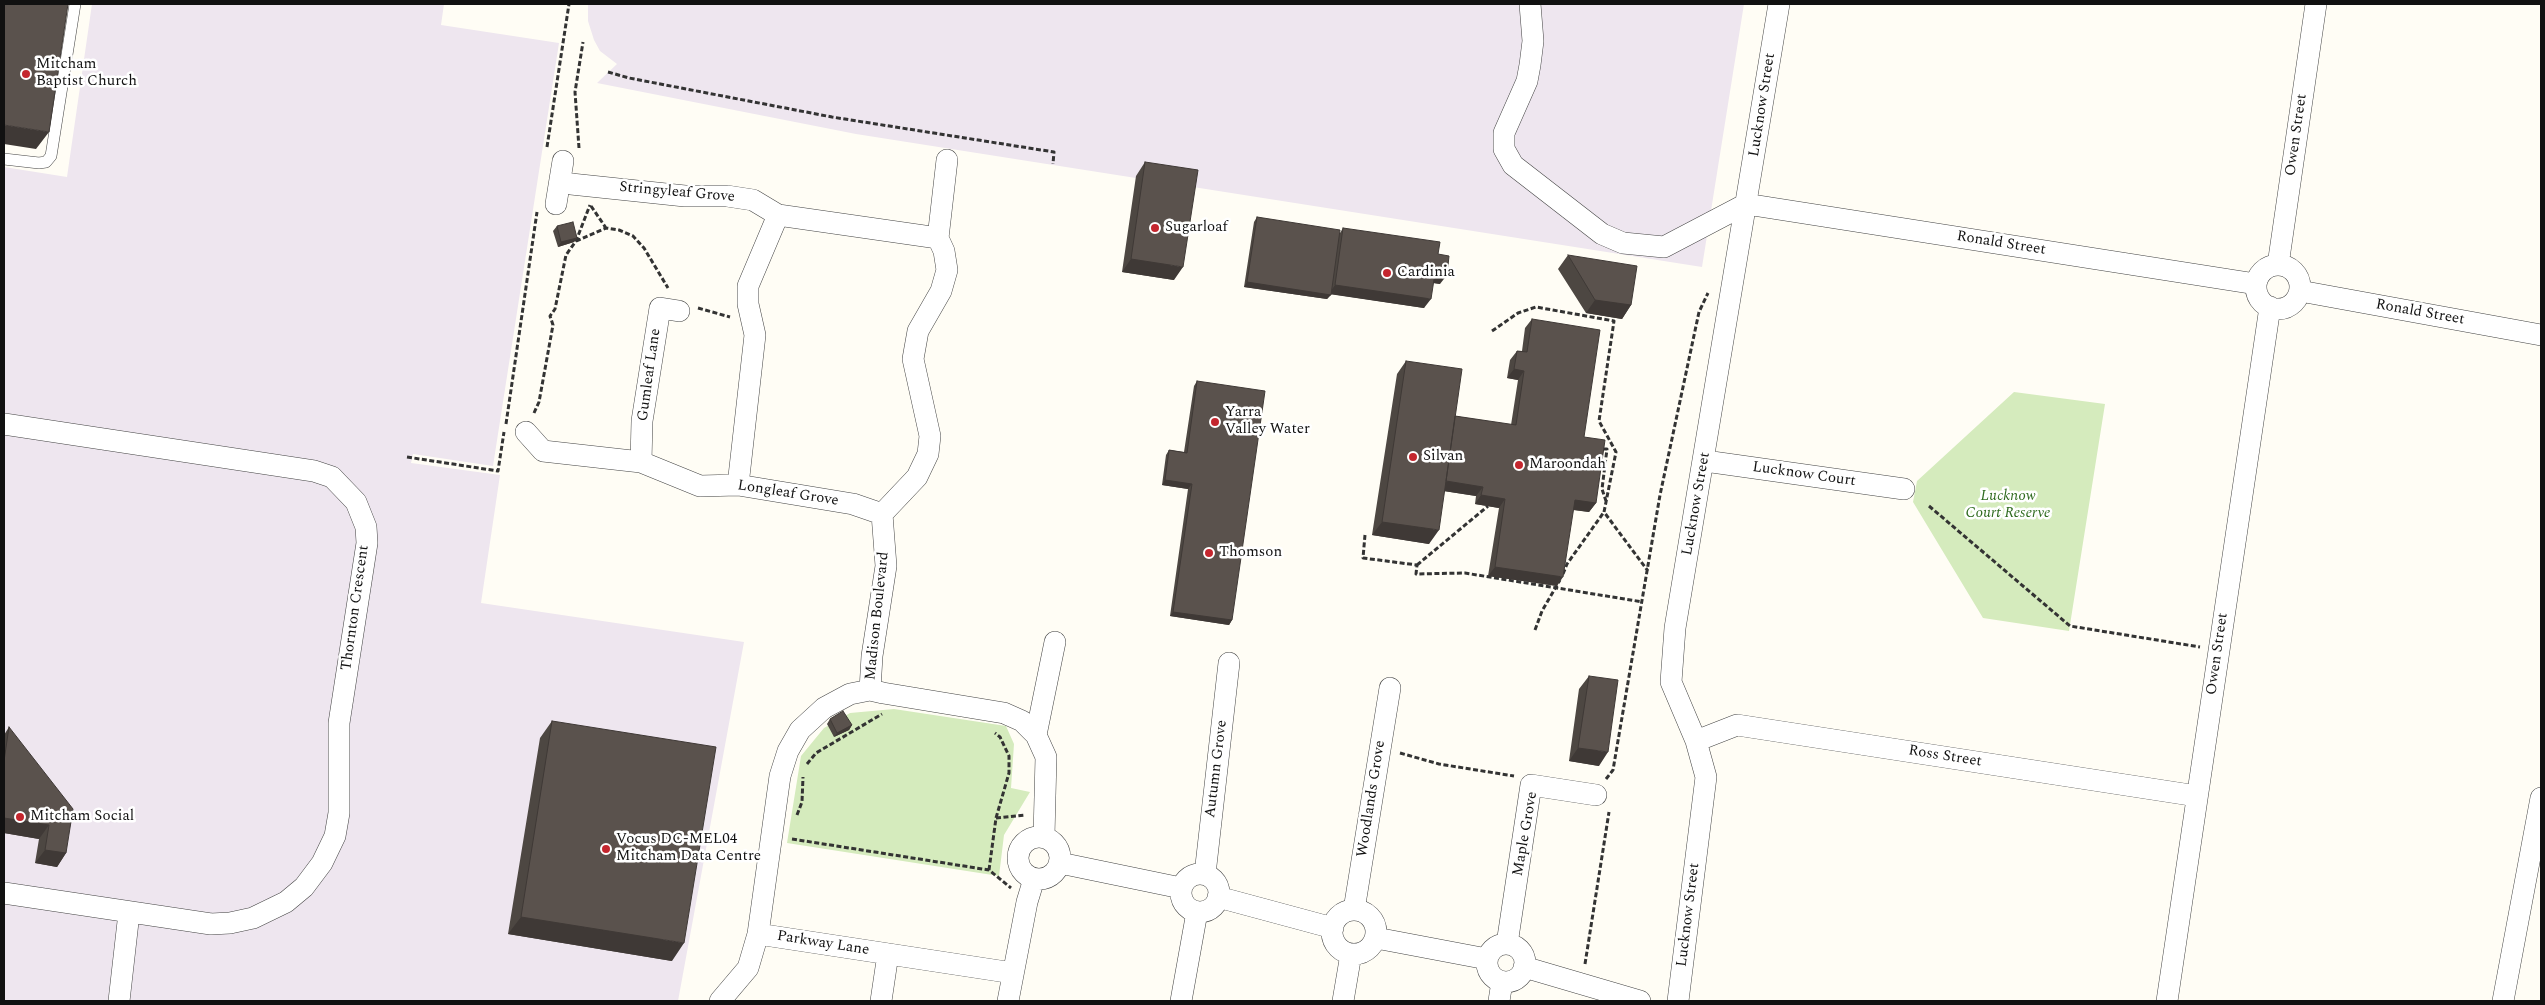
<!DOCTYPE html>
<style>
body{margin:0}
#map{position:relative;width:2545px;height:1005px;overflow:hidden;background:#fffdf5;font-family:Spectral,serif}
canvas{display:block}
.frame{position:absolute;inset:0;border:5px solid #111;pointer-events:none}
</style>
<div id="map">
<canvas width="2545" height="1005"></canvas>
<div class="frame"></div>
</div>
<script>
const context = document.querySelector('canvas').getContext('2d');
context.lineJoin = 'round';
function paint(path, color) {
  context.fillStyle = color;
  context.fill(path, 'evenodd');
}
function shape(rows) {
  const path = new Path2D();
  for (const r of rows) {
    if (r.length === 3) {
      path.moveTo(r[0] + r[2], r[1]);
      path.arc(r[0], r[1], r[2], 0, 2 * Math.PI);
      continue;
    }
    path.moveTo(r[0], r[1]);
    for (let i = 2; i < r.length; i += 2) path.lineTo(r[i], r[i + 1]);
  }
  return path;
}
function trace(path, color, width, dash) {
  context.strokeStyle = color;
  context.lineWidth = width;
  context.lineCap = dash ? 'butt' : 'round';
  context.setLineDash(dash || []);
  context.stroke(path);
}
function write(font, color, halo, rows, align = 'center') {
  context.font = font + ' Spectral,serif';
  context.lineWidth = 5;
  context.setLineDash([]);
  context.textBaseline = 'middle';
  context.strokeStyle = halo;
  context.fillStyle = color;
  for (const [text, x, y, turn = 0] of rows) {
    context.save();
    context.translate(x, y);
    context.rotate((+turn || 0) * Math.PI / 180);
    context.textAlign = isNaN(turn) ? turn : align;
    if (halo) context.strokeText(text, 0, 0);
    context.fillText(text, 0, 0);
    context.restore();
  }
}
paint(shape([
 [92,4,444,4,441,25,559,43,493,466,413,454,411,463,500,475,481,603,744,642,678,1001,4,1001,4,167,67,177],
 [588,4,1744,4,1702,267,856,134,597,83,617,64,600,51,594,40,588,21]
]), '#eee6ef');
paint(shape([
 [2014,392,2105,404,2069,631,1983,618,1913,502,1917,481],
 [894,709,1006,726,1014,744,1011,788,1030,792,1004,835,999,876,787,843,801,756,824,728,850,713]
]), '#d5ebbd');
const lane = shape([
 [4,159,39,163,46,162,51,156,75,4]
]);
const street = shape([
 [1530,4,1533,41,1530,65,1527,81,1504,133,1504,149,1513,165,1602,234,1623,243,1664,247,1746,204,2256,284],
 [571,184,685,196,727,196,753,200,778,215],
 [556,204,563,161],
 [938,238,947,160],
 [2278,265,2316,4],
 [2278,287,22],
 [2300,291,2541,335],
 [4,424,314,471,332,477,356,502,366,527,367,543,339,723,339,813,335,836,322,863,304,887,286,902,253,918,230,923,211,924,4,893],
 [526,432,543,451,641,462,700,486,738,485,853,504,882,514],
 [1705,461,1904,489],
 [641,462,642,421,660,308,679,311],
 [738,485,755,335,748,304,748,286,778,215,938,238,944,251,947,270,941,291,918,331,913,359,930,436,928,454,917,477,882,514,886,566,872,656,870,690],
 [1036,735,1055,642],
 [1696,741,1737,725,2197,796],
 [1039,858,21],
 [1060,863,1181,888],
 [1205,874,1229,663],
 [1200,893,19],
 [1218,897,1333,928],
 [1354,910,1390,688],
 [1354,932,22],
 [758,934,1013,973],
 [1376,938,1487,959],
 [1507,944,1531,785,1596,795],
 [1506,963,19],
 [1524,967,1640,1001],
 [119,1001,129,913],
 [720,1001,748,968,758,934,780,776,788,751,800,730,824,708,850,694,870,690,883,693,1004,713,1022,721,1036,735,1046,757,1044,836],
 [881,1001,888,954],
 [1008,1001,1027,902,1034,879],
 [1181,1001,1197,912],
 [1343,1001,1351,954],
 [1499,1001,1502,982],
 [1678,1001,1706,777,1696,741,1671,682,1675,628,1779,4],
 [2167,1001,2270,307],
 [2503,1001,2541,798]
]);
trace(lane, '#444', 12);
trace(street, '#444', 22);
trace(shape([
 [608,72,629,78,832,117,1054,152,1053,164],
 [547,147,569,4],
 [579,148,575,92,583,42],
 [591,206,606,228],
 [576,241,606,228,619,230,633,236,644,248,668,288],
 [698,308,730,317],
 [1492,331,1518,313,1536,307,1614,321,1599,421,1616,452,1604,512,1648,571],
 [534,413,539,402,553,325,550,316,555,309,566,255,576,241,590,205],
 [506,424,537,212],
 [1603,449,1607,449,1602,489,1606,501],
 [407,457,498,471,504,432],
 [1929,506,2070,626,2200,647],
 [1365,535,1363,558,1417,565,1416,574,1465,573,1643,602],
 [1417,565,1488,506],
 [1563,574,1567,564,1604,512],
 [1535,630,1542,611,1560,580],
 [1400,753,1439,764,1514,776],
 [807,764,816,753,882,714],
 [1606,779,1613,770,1660,495,1699,312,1708,293],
 [797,815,802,802,803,777],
 [996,818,1025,815],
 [792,839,989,870,1011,888],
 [989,870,996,818,1009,773,1009,756,1000,737,995,733],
 [1585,964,1609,812]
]), '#333', 3, [5, 2.5]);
trace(lane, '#fff', 11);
trace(street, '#fff', 21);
paint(shape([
 [1145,162,1174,280,1122,272,1136,176],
 [1257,217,1340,233,1343,228,1438,254,1440,284,1433,283,1424,308,1331,294,1327,299,1244,287,1254,222],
 [557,226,577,238,574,242,558,247,553,231],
 [1568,255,1631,305,1622,319,1586,313,1558,269],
 [1532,319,1584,437,1596,503,1589,512,1573,510,1557,586,1488,576,1499,508,1475,504,1476,496,1444,491,1429,544,1372,535,1397,374,1406,361,1455,416,1511,425,1518,380,1507,378,1510,360,1517,351,1522,351,1525,328],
 [1197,381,1232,620,1229,625,1170,616,1188,489,1162,485,1166,455,1169,450,1184,452,1194,386],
 [1589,676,1599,766,1569,761,1579,689],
 [830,719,852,725,849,730,834,737,827,724],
 [552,721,672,961,508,934,540,738],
 [9,727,66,853,57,867,35,863,39,839,4,833,4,735]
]), '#4d4742');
paint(shape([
 [4,125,49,132,36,149,4,144],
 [577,238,574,242,558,247,561,242],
 [1131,259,1183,267,1174,280,1122,272],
 [1435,273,1447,275,1440,284,1428,282],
 [1247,282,1331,295,1327,299,1244,287],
 [1335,285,1431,299,1424,308,1329,294],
 [1595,300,1631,305,1622,319,1586,313],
 [1514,369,1524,371,1518,380,1507,378],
 [1165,480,1192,484,1188,489,1162,485],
 [1444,481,1483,487,1476,496,1437,490],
 [1481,495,1505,499,1499,508,1475,504],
 [1575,500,1596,503,1589,512,1568,509],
 [1382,522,1439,530,1429,544,1372,535],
 [1495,567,1563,577,1557,586,1488,576],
 [1173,612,1232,620,1229,625,1170,616],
 [852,725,849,730,834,737,837,733],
 [1578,748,1608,752,1599,766,1569,761],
 [4,818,49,825,39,839,4,833],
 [45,850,66,853,57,867,35,863],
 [521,917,684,943,672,961,508,934]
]), '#3f3936');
const building = shape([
 [4,4,68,4,49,132,4,125,4,4],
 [1145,162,1198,170,1183,267,1131,259,1145,162],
 [1257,217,1340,230,1331,295,1247,282,1257,217],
 [573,222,577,238,561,242,557,226,573,222],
 [1343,228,1440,242,1438,254,1449,256,1447,275,1435,273,1431,299,1335,285,1343,228],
 [1568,255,1637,266,1631,305,1595,300,1568,255],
 [1532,319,1600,330,1584,437,1605,440,1596,503,1575,500,1563,577,1495,567,1505,499,1481,495,1483,487,1446,481,1455,416,1516,425,1524,371,1514,369,1517,351,1527,352,1532,319],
 [1406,361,1462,369,1439,530,1382,522,1406,361],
 [1197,381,1265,391,1232,620,1173,612,1192,484,1165,480,1169,450,1187,453,1197,381],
 [1589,676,1618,680,1608,752,1578,748,1589,676],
 [843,711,852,725,837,733,830,719,843,711],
 [552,721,716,747,684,943,521,917,552,721],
 [9,727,73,809,66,853,45,850,49,825,4,818,4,761,9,727]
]);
paint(building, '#5a524d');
trace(building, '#3f3936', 1);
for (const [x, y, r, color] of [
 [26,74,5,"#c4262e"],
 [1155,228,5,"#c4262e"],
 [1387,273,5,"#c4262e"],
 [1215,422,5,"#c4262e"],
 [1413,457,5,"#c4262e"],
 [1519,465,5,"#c4262e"],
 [1209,553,5,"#c4262e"],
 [20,817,5,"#c4262e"],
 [606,849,5,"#c4262e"]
]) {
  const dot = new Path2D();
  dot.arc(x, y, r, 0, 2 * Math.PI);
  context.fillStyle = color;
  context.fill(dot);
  trace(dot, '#fff', 2);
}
write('15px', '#111', '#fff', [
 ["Mitcham",36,65],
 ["Baptist Church",36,82],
 ["Sugarloaf",1165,228],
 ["Cardinia",1397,273],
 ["Yarra",1225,413],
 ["Valley Water",1225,430],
 ["Silvan",1423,457],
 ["Maroondah",1529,465],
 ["Thomson",1219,553],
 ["Mitcham Social",30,817],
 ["Vocus DC-MEL04",616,840],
 ["Mitcham Data Centre",616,857]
], 'left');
write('15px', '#111', '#fff', [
 ["Lucknow Street",1763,105,-81],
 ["Owen Street",2297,135,-82],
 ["Stringyleaf Grove",677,193,5],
 ["Ronald Street",2001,244,9],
 ["Ronald Street",2420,313,10],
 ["Gumleaf Lane",650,375,-82],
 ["Lucknow Court",1804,475,8],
 ["Longleaf Grove",788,494,9],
 ["Lucknow Street",1697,504,-80],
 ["Thornton Crescent",356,608,-82],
 ["Madison Boulevard",878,616,-84],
 ["Owen Street",2218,654,-82],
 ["Ross Street",1945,757,9],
 ["Autumn Grove",1217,769,-83],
 ["Woodlands Grove",1372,799,-81],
 ["Maple Grove",1526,834,-80],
 ["Lucknow Street",1689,915,-83],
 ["Parkway Lane",823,944,9]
]);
write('italic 15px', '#2f6b1f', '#fff', [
 ["Lucknow",2008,497],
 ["Court Reserve",2008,514]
]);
</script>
